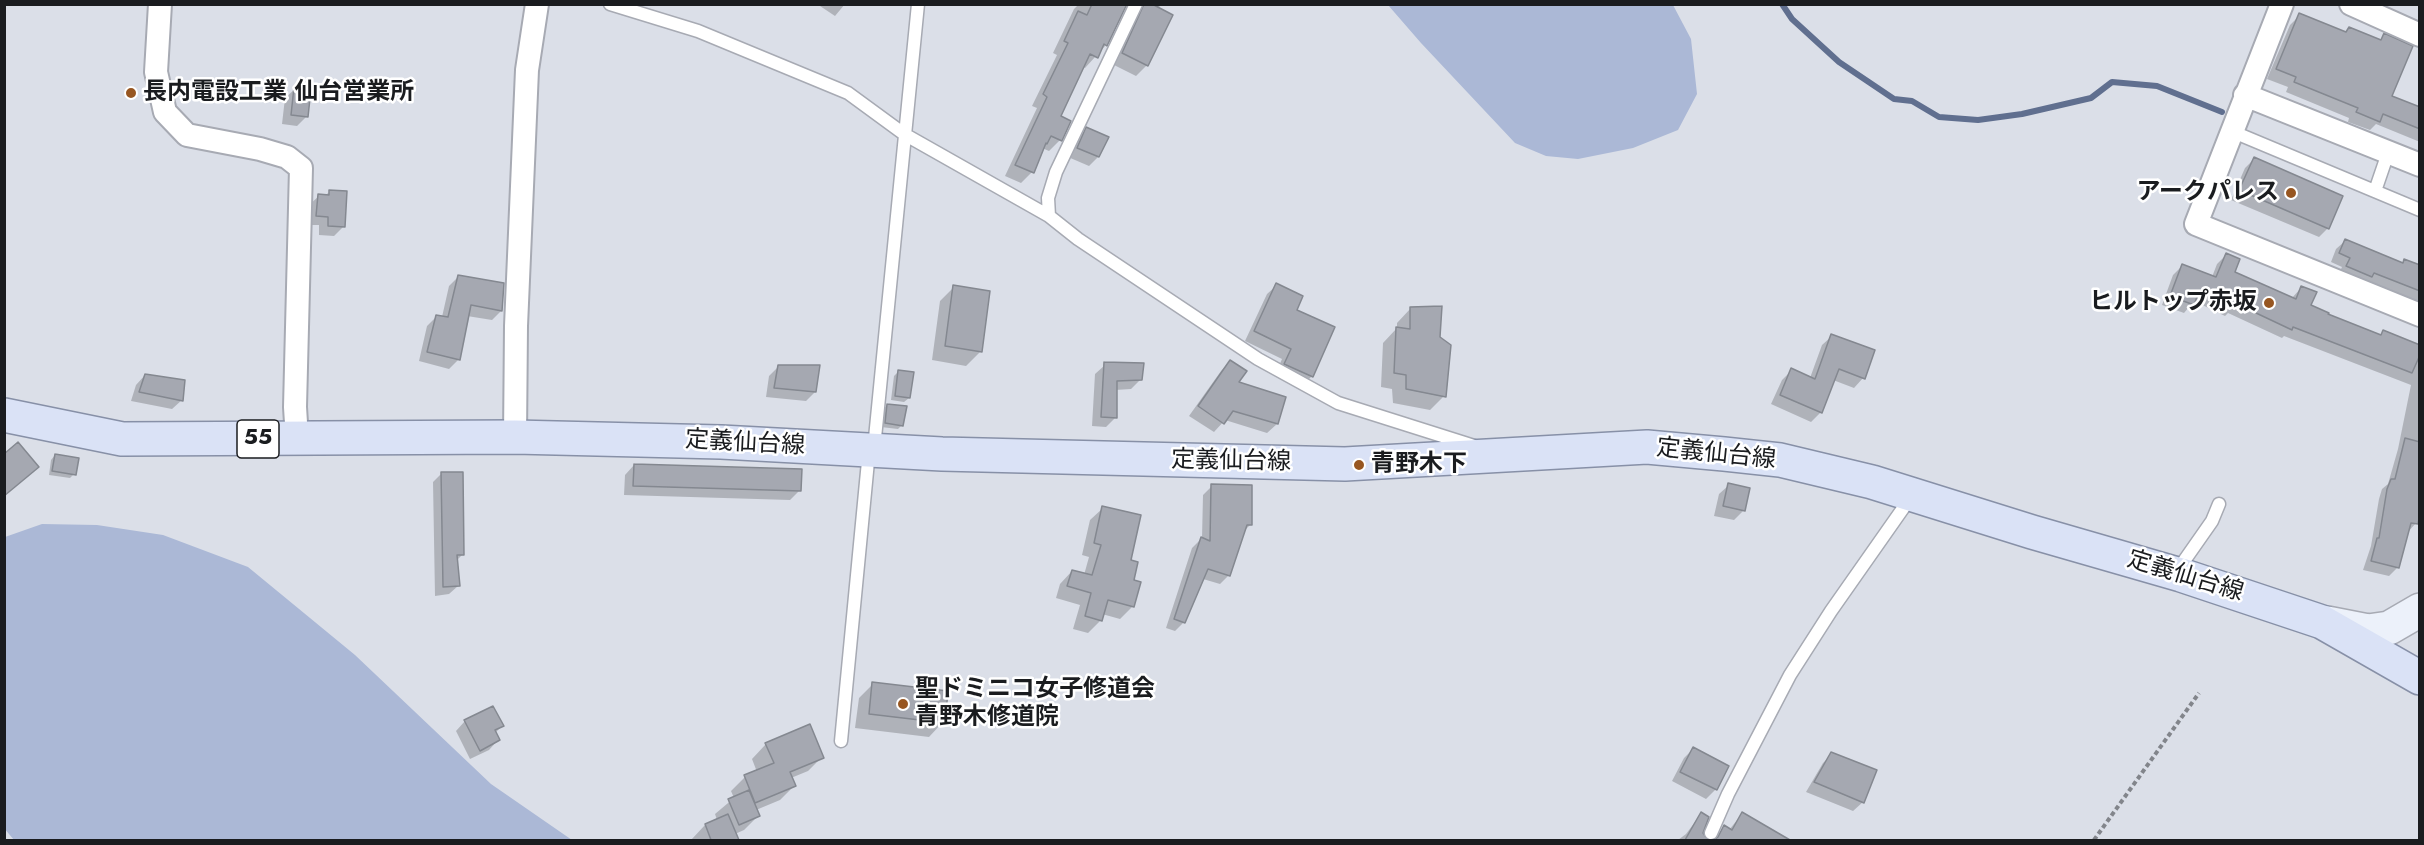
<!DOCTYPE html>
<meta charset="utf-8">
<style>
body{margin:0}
#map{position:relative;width:2424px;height:845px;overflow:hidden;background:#dbdfe8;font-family:Jost,sans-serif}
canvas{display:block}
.frame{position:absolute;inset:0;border:6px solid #1a1c1f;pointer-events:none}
</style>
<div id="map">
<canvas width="2424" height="845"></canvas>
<div class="frame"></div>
</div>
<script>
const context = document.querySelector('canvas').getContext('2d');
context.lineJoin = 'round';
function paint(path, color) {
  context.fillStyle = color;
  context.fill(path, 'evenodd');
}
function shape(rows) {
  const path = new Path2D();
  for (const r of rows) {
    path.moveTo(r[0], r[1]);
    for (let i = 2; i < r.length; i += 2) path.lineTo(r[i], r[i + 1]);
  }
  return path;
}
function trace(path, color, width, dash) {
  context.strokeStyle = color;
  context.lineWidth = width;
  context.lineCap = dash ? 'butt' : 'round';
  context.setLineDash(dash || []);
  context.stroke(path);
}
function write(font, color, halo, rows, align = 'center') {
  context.font = font + ' Jost,"Noto Sans JP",sans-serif';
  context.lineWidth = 5;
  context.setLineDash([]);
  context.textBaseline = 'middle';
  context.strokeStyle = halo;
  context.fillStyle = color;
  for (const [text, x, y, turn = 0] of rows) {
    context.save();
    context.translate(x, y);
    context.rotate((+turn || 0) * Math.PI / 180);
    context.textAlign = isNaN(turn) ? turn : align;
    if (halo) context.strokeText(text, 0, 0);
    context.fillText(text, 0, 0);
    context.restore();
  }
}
paint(shape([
 [1388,5,1673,5,1691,39,1697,94,1678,130,1633,148,1578,159,1546,156,1515,143,1421,43],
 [42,524,97,525,163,535,248,567,355,655,491,784,572,840,14,840,4,828,5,537]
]), '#abb8d6');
paint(shape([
 [817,4,845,4,835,16],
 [1079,4,1161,4,1158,9,1147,65,1136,76,1112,64,1129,7,1124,8,1106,45,1085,68,1083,67,1059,117,1060,140,1049,151,1042,148,1032,172,1021,183,1005,176,1037,108,1032,106,1057,55,1053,53,1074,9],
 [2300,15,2344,33,2349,28,2379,41,2384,35,2390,97,2420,109,2420,142,2376,124,2370,130,2348,122,2349,118,2286,92,2288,87,2267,79,2290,25],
 [295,89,307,116,297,126,282,124,285,98],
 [1087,129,1098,157,1089,166,1068,157,1077,138],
 [2254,159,2328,228,2319,237,2231,200,2245,168],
 [330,191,343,227,334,236,319,235,319,225,308,225,309,205,319,196,325,196],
 [2345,241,2402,264,2405,261,2420,267,2420,302,2365,282,2338,275,2342,267,2331,262,2336,249],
 [2226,255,2233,273,2291,299,2301,288,2309,306,2379,336,2383,332,2420,346,2420,473,2416,523,2407,533,2398,567,2389,576,2363,570,2371,546,2379,499,2382,489,2388,484,2398,449,2411,385,2284,336,2282,338,2228,313,2225,316,2194,301,2184,313,2162,305,2173,275,2182,266,2212,277,2217,264],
 [458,277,501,311,492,320,467,316,459,359,449,369,419,361,427,326,436,317,442,317,449,286],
 [1277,285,1295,311,1312,376,1303,385,1276,373,1282,359,1245,341,1267,294],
 [954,287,988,293,980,352,966,366,932,360,940,301],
 [1411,308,1438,338,1444,396,1430,410,1393,403,1392,389,1381,387,1383,343,1397,328,1397,323],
 [1832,336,1863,378,1854,388,1833,380,1821,412,1811,422,1771,404,1782,380,1792,370,1810,378,1822,345],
 [1230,361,1237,383,1285,398,1277,424,1267,433,1225,420,1214,432,1189,416,1221,371],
 [1105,365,1141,379,1131,389,1115,390,1115,418,1106,427,1092,426,1095,374],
 [779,366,815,392,806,401,766,397,769,376],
 [898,372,909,398,904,402,891,400,894,376],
 [145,375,182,400,172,409,131,401,136,385],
 [887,405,902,425,898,429,881,427,883,410],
 [55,455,74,474,70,478,49,475,51,460],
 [634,465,799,491,790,500,624,495,625,475],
 [442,473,462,555,456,561,458,586,449,594,435,596,433,482],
 [1729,485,1743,511,1734,520,1714,516,1719,494],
 [1212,486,1250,525,1243,532,1229,575,1220,584,1203,579,1184,622,1175,631,1166,628,1192,548,1202,538,1203,495],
 [1103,508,1132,581,1133,606,1120,619,1102,614,1101,620,1088,633,1073,629,1080,605,1056,598,1060,584,1072,571,1084,575,1089,557,1082,555,1090,520],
 [873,684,943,722,929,737,855,728,859,698],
 [465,721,502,726,495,733,498,740,489,750,470,759,456,731],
 [766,744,822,757,808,771,791,778,794,786,780,800,756,810,758,816,744,830,735,834,736,837,732,840,691,840,705,825,717,820,715,814,734,798,731,791,745,777,757,772,752,759],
 [1693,749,1727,767,1716,789,1706,799,1672,781,1684,758],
 [1832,754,1863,802,1853,811,1806,792,1823,763],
 [1701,814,1701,834,1706,840,1678,840,1686,834],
 [1742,814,1781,837,1779,840,1713,840,1724,827,1729,830]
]), '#0003');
trace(shape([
 [1782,4,1792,19,1839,62,1894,99,1912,101,1939,117,1978,120,2022,114,2091,98,2112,82,2157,86,2222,112]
]), '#606f8f', 6);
const building = shape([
 [1092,4,1127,4,1107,46,1104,44,1098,58,1090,54,1061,116,1071,121,1062,141,1051,136,1047,144,1046,143,1034,173,1015,165,1047,97,1043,94,1068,43,1064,41,1078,11,1087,15,1092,4],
 [1144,4,1152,4,1173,15,1148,66,1122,53,1144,4],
 [2299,13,2346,32,2349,27,2381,40,2384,33,2413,46,2392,96,2420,107,2420,129,2383,114,2380,122,2356,112,2358,108,2294,82,2296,77,2276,69,2299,13],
 [294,87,311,89,308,117,291,115,294,87],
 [1086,127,1109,137,1099,157,1077,148,1086,127],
 [2254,157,2343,196,2329,229,2239,190,2254,157],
 [329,190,347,191,345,227,328,226,328,217,316,216,318,194,329,195,329,190],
 [2345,239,2403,263,2404,259,2420,265,2420,291,2374,273,2372,277,2346,266,2350,258,2339,253,2345,239],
 [2226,253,2240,259,2235,272,2296,299,2301,286,2317,292,2311,305,2329,313,2328,314,2381,335,2383,330,2420,345,2420,355,2412,373,2293,327,2292,330,2237,304,2236,307,2199,291,2194,305,2170,296,2182,264,2216,277,2226,253],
 [458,275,504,283,502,311,471,305,460,360,427,352,436,315,448,317,458,275],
 [1276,283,1303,296,1297,310,1335,327,1313,377,1284,364,1291,349,1254,331,1276,283],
 [953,285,990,291,982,352,945,346,953,285],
 [1442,306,1440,337,1451,345,1446,397,1406,389,1406,375,1394,373,1396,327,1410,329,1410,307,1442,306],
 [1831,334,1875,350,1865,379,1839,369,1822,413,1780,395,1791,368,1815,379,1831,334],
 [1230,360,1247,371,1239,382,1286,397,1278,424,1233,411,1224,424,1198,406,1230,360],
 [1104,362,1144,363,1142,380,1117,381,1117,418,1101,417,1104,362],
 [778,365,820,365,816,392,774,388,778,365],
 [898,370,914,372,910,398,895,396,898,370],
 [145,374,185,380,183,401,139,392,145,374],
 [887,404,907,406,903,426,885,423,887,404],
 [2405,438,2420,442,2420,514,2418,524,2411,523,2399,568,2371,561,2377,538,2379,538,2387,489,2391,479,2395,479,2405,438],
 [18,442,39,467,4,496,4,454,18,442],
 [55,454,79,458,76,475,52,471,55,454],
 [634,464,802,469,801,491,633,486,634,464],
 [441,472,463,472,464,555,457,555,460,586,443,587,441,472],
 [1728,483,1750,488,1745,511,1723,506,1728,483],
 [1211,484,1252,485,1252,525,1247,525,1230,576,1208,569,1185,623,1174,619,1201,537,1210,541,1211,484],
 [1102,506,1141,515,1131,560,1138,562,1134,580,1141,582,1134,607,1108,600,1102,621,1085,616,1091,593,1067,586,1072,570,1092,575,1101,545,1094,543,1102,506],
 [872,682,948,691,945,723,869,714,872,682],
 [493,706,504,726,495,730,500,740,480,751,464,720,493,706],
 [810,724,824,758,790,772,796,786,755,803,744,775,774,763,765,743,810,724],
 [1693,747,1729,766,1717,790,1680,772,1693,747],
 [1831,752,1877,770,1864,803,1814,782,1831,752],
 [749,790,760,816,739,825,728,799,749,790],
 [1701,812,1709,817,1703,833,1708,840,1685,840,1701,812],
 [1742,812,1790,840,1714,840,1718,837,1724,825,1732,830,1742,812],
 [728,814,739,840,711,840,705,824,728,814]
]);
paint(building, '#a5a8b1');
trace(building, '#848890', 1.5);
const lane = shape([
 [610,4,698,31,848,93,904,134,1049,216],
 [1136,4,1056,172,1048,198,1049,216,1078,239,1258,359,1338,403,1474,446],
 [2231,131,2420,210],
 [2375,191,2388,153],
 [874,448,918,4],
 [2177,571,2212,521,2219,504],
 [841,741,869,451],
 [1711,833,1728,794,1790,675,1831,611,1911,497]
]);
const street = shape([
 [160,4,156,72,165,112,187,135,260,149,287,157,301,168,295,407,297,439],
 [2282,4,2196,224,2420,315],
 [2351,4,2420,35],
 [2245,95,2420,165],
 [515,437,516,326,527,70,537,4]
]);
const secondary = shape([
 [2327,623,2368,631,2389,628,2420,610]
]);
const primary = shape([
 [4,415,122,439,515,437,721,442,942,454,1345,464,1647,447,1724,454,1780,460,1872,482,2032,532,2181,575,2322,622,2420,678]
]);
trace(lane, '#a7aab3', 15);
trace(street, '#a7aab3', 26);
trace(secondary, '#a7aab3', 36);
trace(primary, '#8790a7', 36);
trace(shape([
 [2094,840,2199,693]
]), '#82858b', 4, [4.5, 3]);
trace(lane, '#fff', 12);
trace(street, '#fff', 22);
trace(secondary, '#ecf1fa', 33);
trace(primary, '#dae2f6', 33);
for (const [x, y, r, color] of [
 [131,93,6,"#975621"],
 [2291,193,6,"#975621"],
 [2269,303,6,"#975621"],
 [1359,465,6,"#975621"],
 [903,704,6,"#975621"]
]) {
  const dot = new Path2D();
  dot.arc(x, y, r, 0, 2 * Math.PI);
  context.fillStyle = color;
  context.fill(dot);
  trace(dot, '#fff', 2);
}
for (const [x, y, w] of [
 [258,439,42]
]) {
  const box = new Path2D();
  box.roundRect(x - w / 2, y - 19, w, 38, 4.5);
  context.fillStyle = '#fff';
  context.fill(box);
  trace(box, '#1a1c1f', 1.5);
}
write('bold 22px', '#1a1c1f', null, [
 ["55",258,439]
]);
write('bold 24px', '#1a1c1f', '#fff', [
 ["長内電設工業 仙台営業所",143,93],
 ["アークパレス",2279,193,"right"],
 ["ヒルトップ赤坂",2257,303,"right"],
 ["青野木下",1371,465],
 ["聖ドミニコ女子修道会",915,690],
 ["青野木修道院",915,718]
], 'left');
write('24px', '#1a1c1f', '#fff', [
 ["定義仙台線",745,444,3],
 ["定義仙台線",1716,455,6],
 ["定義仙台線",1231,462,1],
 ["定義仙台線",2185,577,17]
]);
</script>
